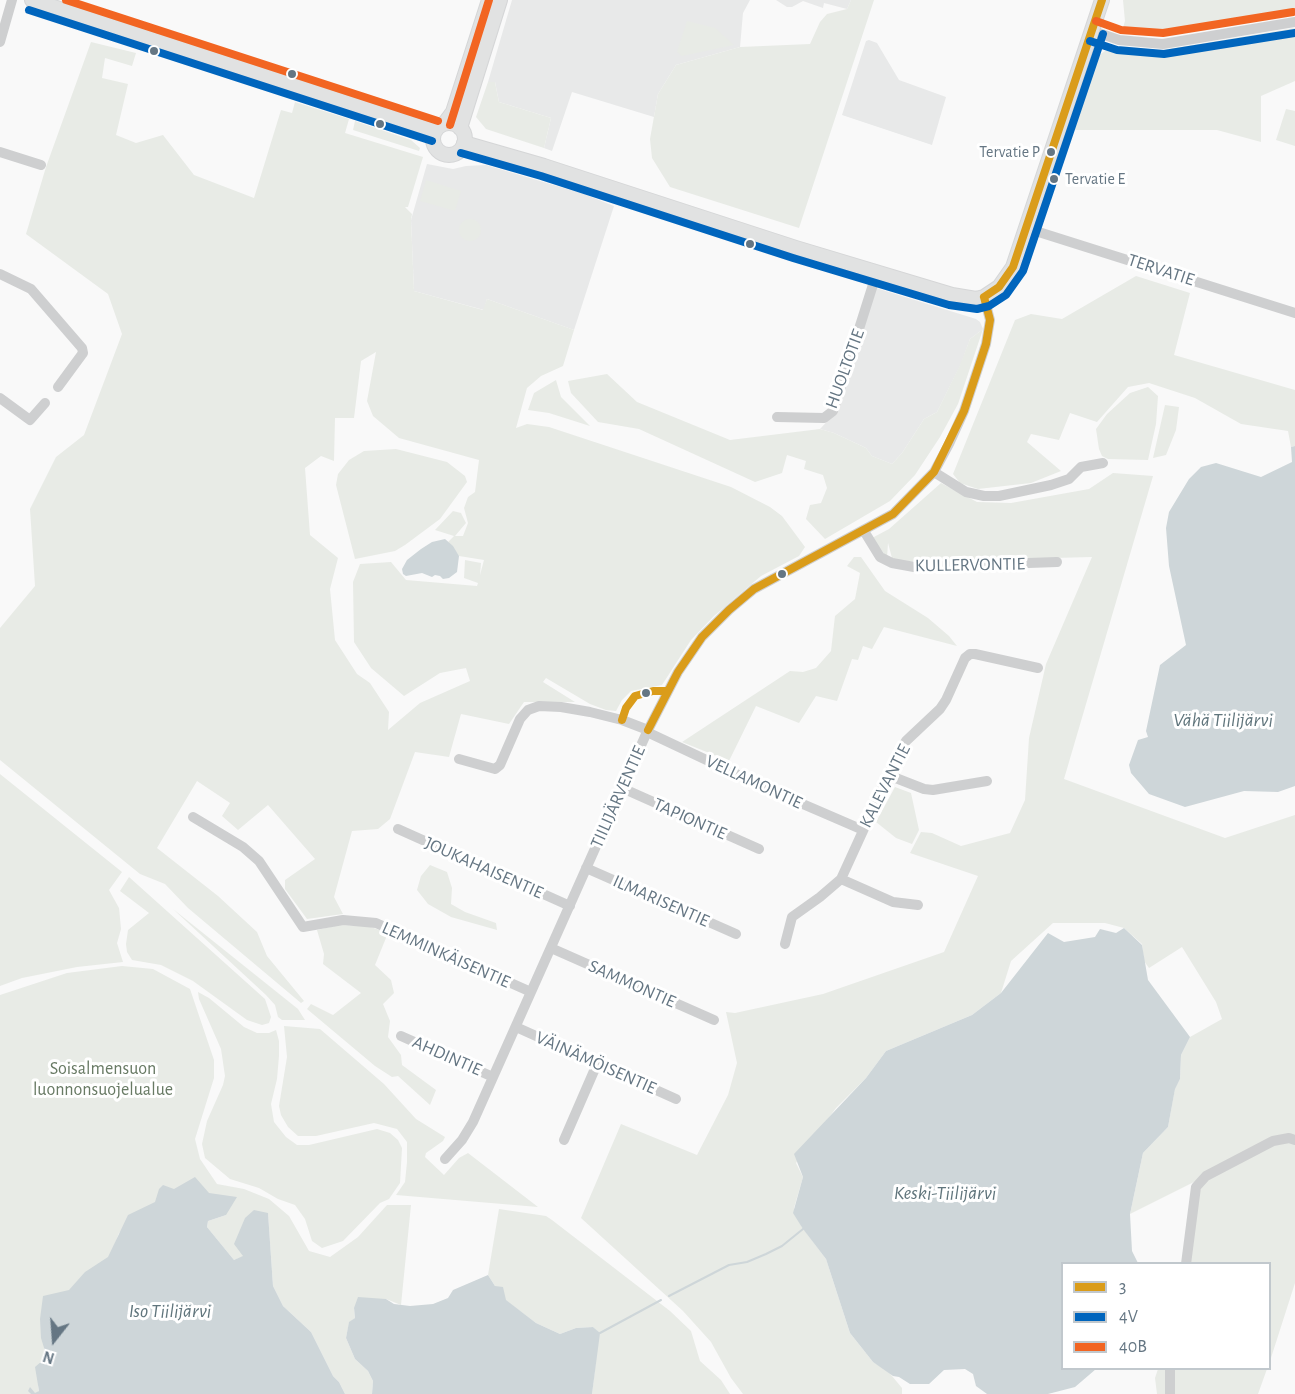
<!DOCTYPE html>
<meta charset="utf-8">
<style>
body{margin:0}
#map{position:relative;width:1295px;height:1394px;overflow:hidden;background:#f9f9f9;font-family:"Alegreya Sans",sans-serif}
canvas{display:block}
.legend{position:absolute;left:1061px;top:1262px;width:210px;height:108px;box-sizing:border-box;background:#fff;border:2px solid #c1c8cd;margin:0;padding:8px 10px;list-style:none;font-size:18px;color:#657683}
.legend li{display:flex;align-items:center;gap:12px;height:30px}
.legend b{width:30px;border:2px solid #c1c8cd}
.north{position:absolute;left:24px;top:1310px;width:60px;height:60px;-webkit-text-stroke:4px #fff;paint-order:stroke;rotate:197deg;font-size:16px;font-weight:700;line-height:24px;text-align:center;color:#657683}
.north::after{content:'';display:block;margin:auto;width:21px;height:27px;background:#657683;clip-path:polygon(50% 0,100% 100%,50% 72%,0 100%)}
</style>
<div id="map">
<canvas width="1295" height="1394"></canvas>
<ul class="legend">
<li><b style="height:8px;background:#da9c1a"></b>3</li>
<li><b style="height:8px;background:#0065bd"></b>4V</li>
<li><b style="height:8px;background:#f26522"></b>40B</li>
</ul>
<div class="north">N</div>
</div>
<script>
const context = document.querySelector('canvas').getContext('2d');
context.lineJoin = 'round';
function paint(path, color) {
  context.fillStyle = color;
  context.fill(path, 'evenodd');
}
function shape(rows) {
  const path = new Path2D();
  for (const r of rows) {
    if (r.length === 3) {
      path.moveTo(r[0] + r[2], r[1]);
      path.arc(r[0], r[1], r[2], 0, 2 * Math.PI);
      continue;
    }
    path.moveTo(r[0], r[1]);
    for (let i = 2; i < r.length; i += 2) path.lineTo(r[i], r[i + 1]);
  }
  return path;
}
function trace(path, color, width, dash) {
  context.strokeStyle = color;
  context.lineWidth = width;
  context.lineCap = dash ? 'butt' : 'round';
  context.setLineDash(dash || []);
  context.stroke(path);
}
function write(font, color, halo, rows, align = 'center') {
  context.font = font + ' "Alegreya Sans",sans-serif';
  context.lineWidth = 6;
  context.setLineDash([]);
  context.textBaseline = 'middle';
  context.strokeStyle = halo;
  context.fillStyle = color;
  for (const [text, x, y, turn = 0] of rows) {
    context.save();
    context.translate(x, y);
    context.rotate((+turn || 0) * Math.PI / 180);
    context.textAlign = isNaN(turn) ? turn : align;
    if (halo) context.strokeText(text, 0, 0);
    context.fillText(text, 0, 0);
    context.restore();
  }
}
paint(shape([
 [512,0,750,0,743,13,740,47,676,65,658,94,654,117,572,92,552,151,544,148,551,118,499,102,495,82,488,82],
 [776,0,851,0,847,9,824,3,823,8,803,1,792,7,787,7],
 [869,40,877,43,899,80,946,97,932,145,842,115,866,41],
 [427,164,453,169,466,166,486,165,584,194,614,206,574,330,487,299,484,310,414,291,411,220],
 [876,288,976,319,980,322,983,329,970,339,961,364,937,412,924,419,902,453,892,464,872,456,866,448,834,433,820,429,835,413]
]), '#e8e9e9');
paint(shape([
 [851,0,874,0,799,228,670,187,652,158,650,139,658,94,676,65,740,47,810,44,820,22,827,14,847,9],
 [1123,0,1295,0,1295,15,1200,31,1152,36,1133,34,1123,28,1125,21],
 [687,21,715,28,734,45,682,56,677,52],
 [1295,28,1295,81,1261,96,1261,142,1217,130,1075,130,1072,127,1095,58,1105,51,1156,51],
 [91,42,136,53,132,66,105,58,102,78,128,84,116,135,136,143,163,135,194,175,254,198,281,110,292,113,295,102,349,119,345,133,423,157,408,207,405,207,412,214,411,220,414,291,483,310,487,299,574,330,563,366,541,376,527,388,516,428,527,424,549,427,731,487,770,507,782,516,805,547,799,556,761,576,714,616,691,640,662,685,631,691,622,700,616,711,606,710,590,704,546,678,543,682,575,702,524,702,509,724,461,714,449,757,415,752,390,819,378,829,352,831,334,897,343,914,307,919,285,889,285,880,315,859,268,805,238,830,222,816,230,803,197,781,157,848,218,896,257,932,267,956,304,1001,301,1003,188,908,165,884,140,874,0,760,0,628,35,586,30,509,56,457,84,435,122,334,108,294,26,234,46,167],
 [376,352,367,401,373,416,399,438,479,460,475,492,468,497,464,508,468,523,463,536,455,536,466,523,461,513,453,511,435,530,454,536,448,542,459,556,484,560,480,575,481,563,465,560,464,578,478,583,477,586,406,580,391,562,360,564,353,582,354,642,371,668,404,696,440,673,466,668,470,681,420,703,388,730,389,712,370,683,357,674,335,640,330,589,338,558,310,535,305,468,321,456,334,461,335,418,354,418,361,361],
 [488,82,495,82,499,102,551,118,544,148,486,129,476,117],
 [1286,109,1295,111,1295,146,1276,140],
 [355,121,411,140,420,148,419,151,353,130],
 [426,180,461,191,455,211,420,201],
 [470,230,11],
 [1136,276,1190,293,1174,355,1295,390,1295,446,1291,447,1288,431,1241,424,1195,398,1149,383,1128,387,1097,422,1070,413,1059,440,1031,434,1027,442,1061,471,1031,483,978,489,960,483,953,474,1015,320,1031,314,1062,319],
 [983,329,958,404,940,437,915,475,890,501,825,539,806,519,810,505,821,503,827,488,823,475,804,469,806,461,787,455,782,473,755,482,639,429,598,422,571,393,568,381,607,374,637,402,730,440,820,429,834,433,866,448,872,456,892,464,902,453,924,419,937,412,960,365,970,339],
 [556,380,561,397,590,426,549,413,528,410,534,393],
 [1148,387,1158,396,1156,424,1148,460,1108,459,1102,456,1099,449,1096,429,1107,414,1130,393],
 [1165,405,1179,407,1176,430,1166,455,1153,458],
 [396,449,447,462,465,476,467,482,440,519,405,545,395,551,355,559,336,485,338,474,349,460,364,451],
 [1113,473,1153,476,1064,779,1225,838,1295,815,1295,1283,1270,1361,1270,1264,1189,1263,1202,1178,1130,1214,1143,1153,1168,1127,1175,1088,1180,1079,1181,1055,1190,1037,1222,1019,1216,1002,1182,947,1149,968,1144,961,1142,944,1124,928,1105,923,1053,923,1011,961,1001,993,972,1015,886,1051,866,1078,836,1108,796,1163,803,1177,794,1208,802,1227,826,1259,850,1333,873,1362,887,1370,902,1388,902,1394,743,1394,731,1378,711,1342,683,1311,581,1218,621,1124,697,1155,728,1095,737,1063,726,1012,735,1013,823,994,944,952,978,876,910,853,921,832,932,833,961,846,1010,833,1025,800,1029,738,1046,664,1092,557,902,562,892,558,888,543,887,558,872,538,889,529,941,483,977,502,1011,503,1089,489],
 [854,557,861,557,885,591,928,618,949,636,957,646,884,627,872,649,863,646,858,660,852,659,837,701,816,696,799,723,756,706,729,761,682,742,790,671,803,672,816,668,831,651,835,616,855,599,860,573,847,566],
 [0,774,122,872,109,890,119,908,121,929,117,943,123,962,77,967,22,978,0,986],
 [895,787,911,793,919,830,912,844,896,838,876,822],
 [430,865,447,872,452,888,451,904,465,912,496,923,497,930,451,917,428,904,417,890,421,876],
 [129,877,265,999,271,1017,269,1023,262,1025,247,1020,193,981,161,965,132,960,127,952,126,944,128,930,149,913,120,891],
 [173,909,298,1009,305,1020,282,1020,278,1017,275,1005,266,995],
 [339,925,368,926,388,933,375,965,391,980,394,993,383,1004,390,1021,388,1037,401,1055,402,1065,436,1090,430,1105,398,1076,392,1077,375,1066,307,1009,311,1004,333,1015,361,993,323,964,324,954,317,930],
 [122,966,153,969,190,989,214,1060,214,1078,195,1139,200,1159,217,1184,244,1189,269,1199,289,1216,309,1251,330,1257,358,1237,387,1205,411,1205,401,1305,386,1299,354,1308,355,1318,349,1323,346,1338,355,1359,368,1371,373,1381,372,1394,345,1394,339,1382,333,1376,311,1332,283,1306,273,1286,268,1214,243,1257,234,1260,207,1227,208,1221,226,1215,162,1199,119,1233,111,1254,44,1348,46,1351,38,1386,39,1391,36,1394,30,1392,31,1394,0,1394,0,995,67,973],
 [198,992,209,998,244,1027,257,1033,269,1033,276,1030,279,1041,279,1056,277,1079,271,1104,274,1122,286,1137,297,1145,309,1145,377,1129,390,1133,398,1140,402,1148,400,1183,389,1199,380,1203,343,1241,322,1248,312,1241,305,1219,295,1205,278,1199,259,1188,230,1179,205,1158,202,1144,207,1121,223,1085,225,1076,221,1049,199,999],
 [284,1026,320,1029,384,1084,416,1119,445,1137,443,1141,426,1153,425,1157,444,1175,459,1158,468,1153,538,1207,396,1195,405,1182,407,1162,407,1142,397,1129,374,1123,316,1136,298,1136,288,1127,281,1115,279,1106,287,1057],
 [499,1209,546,1216,552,1220,670,1311,691,1331,700,1361,721,1380,730,1394,592,1394,599,1333,593,1327,576,1328,560,1334,536,1323,505,1300,503,1291,495,1286,488,1275],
 [1158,1369,1267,1369,1258,1394,1157,1394,1155,1378]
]), '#e8ebe6');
paint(shape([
 [1295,446,1295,786,1278,792,1244,791,1185,807,1149,794,1131,773,1129,765,1138,740,1148,737,1146,731,1160,665,1186,645,1169,566,1166,528,1169,512,1189,479,1201,467,1216,463,1261,477,1292,462,1291,447],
 [445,539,453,546,459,556,457,572,449,578,443,579,440,576,435,575,432,577,422,573,406,576,403,574,402,569,407,560,421,549,432,542],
 [1124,928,1142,945,1148,980,1190,1037,1181,1055,1180,1079,1175,1089,1168,1127,1143,1153,1130,1214,1132,1251,1138,1263,1062,1264,1062,1368,1096,1369,1075,1387,1048,1394,987,1394,976,1386,973,1374,965,1369,944,1370,929,1384,910,1384,899,1377,893,1376,873,1362,850,1333,826,1259,803,1229,793,1213,803,1177,794,1154,866,1078,886,1051,972,1015,1001,993,1048,933,1064,942,1095,937,1100,929,1116,933],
 [195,1177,209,1193,237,1197,226,1215,208,1221,207,1227,234,1260,243,1256,234,1244,245,1218,254,1210,268,1213,273,1286,283,1306,311,1332,333,1376,339,1382,345,1394,31,1394,28,1391,30,1387,35,1393,39,1391,35,1367,42,1361,45,1351,41,1338,40,1319,43,1296,69,1290,85,1272,108,1257,128,1215,155,1202,159,1189,163,1185,174,1189],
 [488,1275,495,1286,503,1287,506,1300,536,1323,560,1334,576,1328,593,1327,600,1333,592,1394,372,1394,373,1381,368,1371,355,1359,346,1338,349,1322,355,1318,354,1308,358,1297,386,1299,394,1304,410,1306,433,1304,448,1298,453,1290]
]), '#ced6d9');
trace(shape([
 [669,1296,729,1265,747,1262,766,1254,782,1246,803,1229],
 [600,1333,661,1300]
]), '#ced6d9', 2);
const major = shape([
 [32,0,435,131],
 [449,139,16],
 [444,124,453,112,489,0],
 [460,128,500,0],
 [464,143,544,166,796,248,952,295,976,299,984,297,999,287,1013,267,1102,0]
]);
trace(major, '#d5d6d7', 16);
trace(shape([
 [1093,31,1119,40,1163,44,1295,22],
 [0,42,12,0],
 [0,152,41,165],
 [1026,228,1295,313],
 [0,274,31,289,82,348,83,353,58,387],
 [0,398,30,420,45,403],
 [777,417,824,418,833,411,877,272],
 [934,472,966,492,984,496,999,496,1051,485,1069,479,1081,467,1103,463],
 [864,531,880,557,892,563,914,567,1057,562],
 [647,732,768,789,863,830],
 [459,759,495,769,500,765,520,719,528,710,539,706,561,707,590,712,622,720,648,730],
 [888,775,924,789,933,790,987,781],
 [622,788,759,849],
 [193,817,243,847,259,861,303,927,343,920,376,923,531,992],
 [398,829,570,906],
 [586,868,736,934],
 [841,879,893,902,918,905],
 [785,944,792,917,820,897,841,879,900,750,906,741,940,709,946,700,965,658,970,654,975,654,1038,668],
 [551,948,714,1020],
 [516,1027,676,1099],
 [401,1036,493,1077],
 [564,1140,597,1064],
 [445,1159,462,1140,473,1122,647,732,678,672,702,637,729,610,754,589,893,514,934,472,949,444,964,411,986,344,990,320,984,297],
 [1186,1264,1196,1187,1206,1176,1273,1141,1289,1138,1295,1140],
 [1170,1368,1170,1394]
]), '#cecfd0', 10);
trace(major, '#e1e2e2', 14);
trace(shape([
 [984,297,999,287,1013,267,1102,0],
 [622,720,626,708,635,696,653,691,667,691],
 [648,730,678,672,702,637,729,610,754,589,893,514,934,472,964,411,986,344,990,320,984,297]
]), '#da9c1a', 8);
trace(shape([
 [29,10,432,141],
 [1090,41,1117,50,1164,54,1295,33],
 [461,153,541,176,793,258,949,305,977,309,989,306,1006,295,1023,271,1103,34]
]), '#0065bd', 8);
trace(shape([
 [66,0,438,121],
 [1096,21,1121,30,1163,33,1293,12],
 [450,125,489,0]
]), '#f26522', 8);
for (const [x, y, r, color] of [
 [154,51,5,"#657683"],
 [292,74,5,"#657683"],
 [380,124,5,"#657683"],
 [1051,152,5,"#657683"],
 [1054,179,5,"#657683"],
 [750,244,5,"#657683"],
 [782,574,5,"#657683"],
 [646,693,5,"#657683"]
]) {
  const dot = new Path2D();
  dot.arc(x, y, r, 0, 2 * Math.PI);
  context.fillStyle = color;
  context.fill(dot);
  trace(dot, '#fff', 2);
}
write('16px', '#657683', '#fff', [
 ["Tervatie P",1040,152],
 ["Tervatie E",1065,179,"left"]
], 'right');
write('18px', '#657683', '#fff', [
 ["TERVATIE",1161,270,18],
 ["HUOLTOTIE",845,369,-70],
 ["KULLERVONTIE",970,565,-1],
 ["VELLAMONTIE",754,782,25],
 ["KALEVANTIE",885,786,-63],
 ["TIILIJÄRVENTIE",618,797,-66],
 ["TAPIONTIE",690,819,24],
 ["JOUKAHAISENTIE",484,868,24],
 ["ILMARISENTIE",661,901,24],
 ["LEMMINKÄISENTIE",446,955,24],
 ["SAMMONTIE",632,984,24],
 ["AHDINTIE",447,1056,24],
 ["VÄINÄMÖISENTIE",596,1063,24]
]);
write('18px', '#687a64', '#fff', [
 ["Soisalmensuon",103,1069],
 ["luonnonsuojelualue",103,1090]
]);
write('italic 20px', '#60757c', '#fff', [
 ["Vähä Tiilijärvi",1223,720],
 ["Keski-Tiilijärvi",945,1193],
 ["Iso Tiilijärvi",170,1311]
]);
</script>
